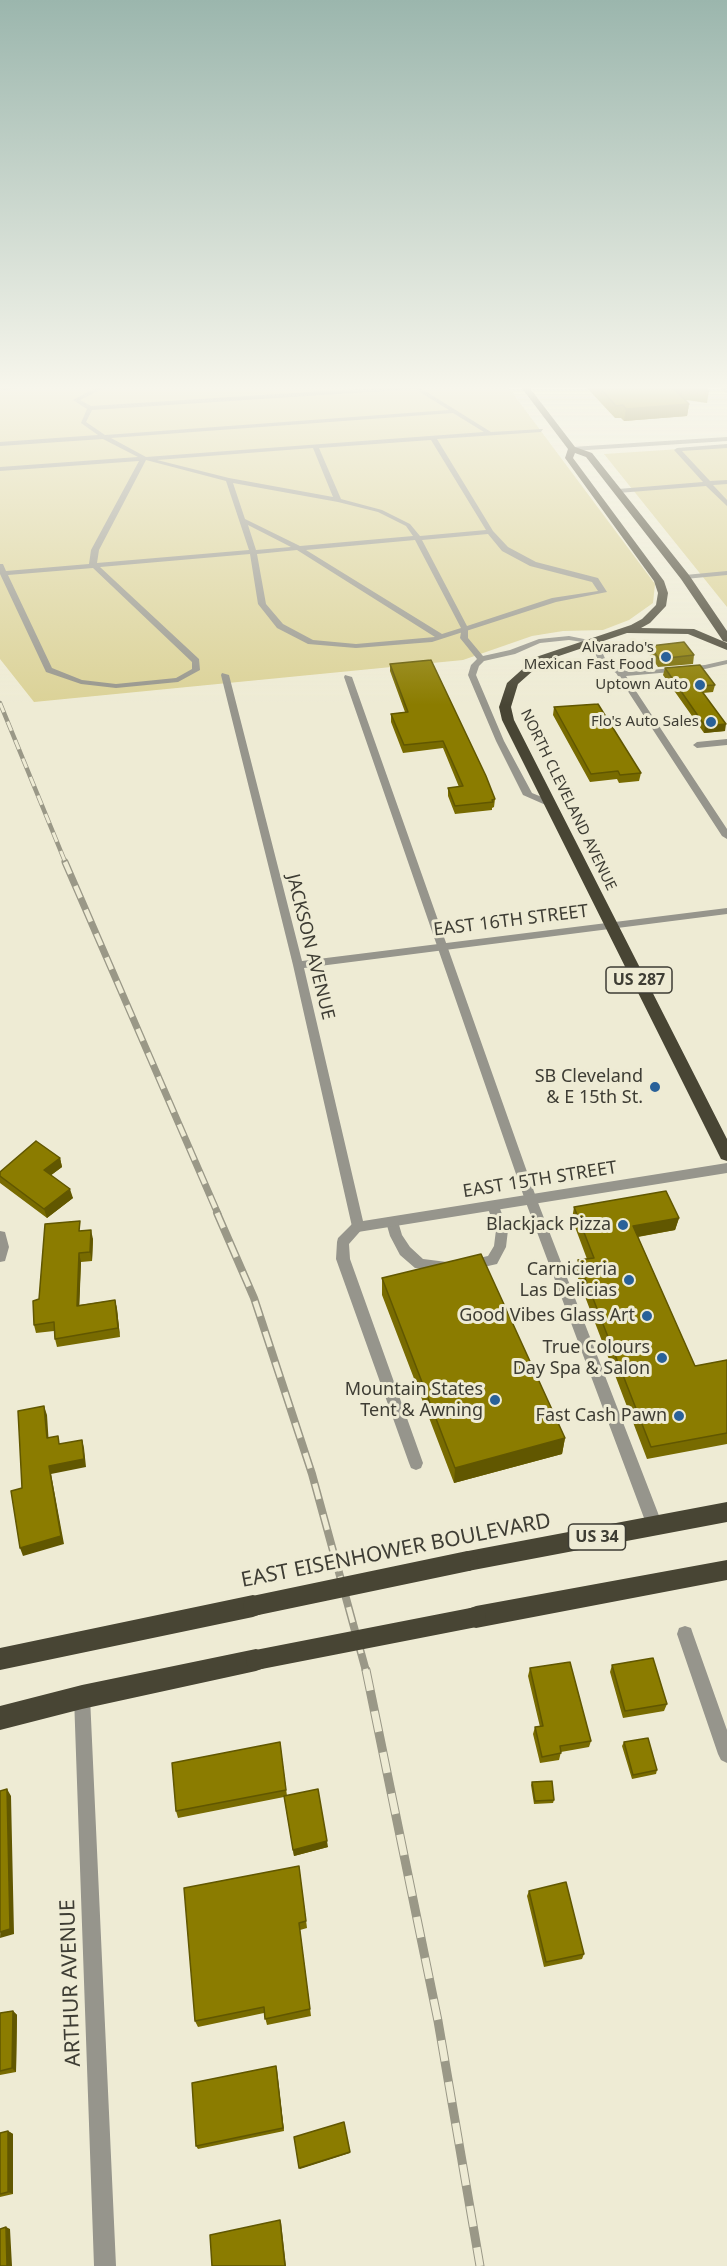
<!DOCTYPE html>
<style>
body{margin:0}
canvas{display:block;background:#eeebd4}
</style>
<canvas width="727" height="2266"></canvas>
<script>
const context = document.querySelector('canvas').getContext('2d');
context.lineJoin = 'round';
function paint(path, color) {
  context.fillStyle = color;
  context.fill(path, 'evenodd');
}
function shape(rows) {
  const path = new Path2D();
  for (const r of rows) {
    path.moveTo(r[0], r[1]);
    for (let i = 2; i < r.length; i += 2) path.lineTo(r[i], r[i + 1]);
  }
  return path;
}
function trace(path, color, width, dash) {
  context.strokeStyle = color;
  context.lineWidth = width;
  context.lineCap = dash ? 'butt' : 'round';
  context.setLineDash(dash || []);
  context.stroke(path);
}
function write(font, color, halo, rows, align = 'center') {
  context.font = font + ' "Noto Sans",sans-serif';
  context.lineWidth = 6;
  context.setLineDash([]);
  context.textBaseline = 'middle';
  context.strokeStyle = halo;
  context.fillStyle = color;
  for (const [text, x, y, turn = 0] of rows) {
    context.save();
    context.translate(x, y);
    context.rotate((+turn || 0) * Math.PI / 180);
    context.textAlign = isNaN(turn) ? turn : align;
    if (halo) context.strokeText(text, 0, 0);
    context.fillText(text, 0, 0);
    context.restore();
  }
}
paint(shape([
 [0,387,508,387,655,584,653,603,629,620,603,630,563,631,532,636,463,660,34,702,0,659],
 [727,446,727,607,604,454]
]), '#dbd297');
paint(shape([
 [0,387,29,387,0,391,0,387],
 [97,387,106,387,80,400,91,406,387,387,425,387,422,389,491,432,543,429,541,432,437,439,493,531,508,547,536,562,598,578,607,592,556,602,432,642,356,648,308,644,277,628,258,604,250,554,100,567,199,659,200,670,178,682,116,688,81,684,46,672,0,574,0,564,3,564,6,571,89,564,91,550,139,461,0,471,0,467,138,457,103,439,0,446,0,442,98,435,81,423,87,409,73,400,97,387],
 [415,389,449,410,105,435,86,422,92,410,415,389],
 [453,413,484,432,146,457,111,438,453,413],
 [431,440,486,530,420,536,410,524,382,510,341,499,319,448,431,440],
 [313,448,333,497,229,478,157,460,313,448],
 [146,460,226,481,249,550,97,563,99,550,146,460],
 [233,483,338,502,378,512,406,526,413,536,300,546,245,519,233,483],
 [248,525,291,547,256,550,248,525],
 [488,534,502,551,530,566,592,582,598,591,552,598,467,626,422,540,488,534],
 [415,540,461,628,442,634,306,550,415,540],
 [297,550,435,637,356,644,313,640,283,624,266,604,257,554,297,550],
 [93,568,192,662,192,669,176,678,116,684,82,680,52,668,8,575,93,568],
 [720,387,727,387,727,393,725,392,720,387],
 [727,444,727,448,682,451,710,481,727,480,727,484,713,485,727,500,727,506,706,486,618,493,615,491,618,489,703,482,674,450,677,448,727,444],
 [727,571,727,575,685,579,681,577,685,575,727,571],
 [595,637,602,639,602,651,606,661,618,668,629,672,705,665,727,660,727,664,705,669,626,676,727,829,727,839,722,836,616,673,599,662,594,651,595,637],
 [345,675,352,677,537,1200,663,1526,660,1531,655,1533,650,1531,647,1526,525,1200,344,677,345,675],
 [727,739,727,745,697,748,693,745,697,742,727,739],
 [493,1201,497,1203,499,1206,508,1230,506,1247,497,1264,470,1270,465,1269,463,1265,465,1261,488,1256,494,1246,496,1230,487,1206,489,1203,493,1201],
 [392,1217,397,1218,402,1235,410,1247,423,1259,455,1263,457,1267,455,1271,450,1272,415,1268,400,1255,390,1236,386,1222,387,1218,392,1217],
 [358,1222,363,1223,364,1227,349,1244,350,1259,423,1463,421,1468,416,1470,411,1468,409,1463,336,1259,337,1242,338,1238,353,1223,358,1222],
 [685,1626,691,1628,693,1634,727,1730,727,1763,721,1760,718,1754,677,1634,679,1628,685,1626]
]), '#96958c');
paint(shape([
 [727,437,727,441,572,451,569,449,572,447,727,437],
 [462,627,468,627,468,638,483,656,510,650,539,639,569,636,594,641,590,643,569,640,540,643,515,654,484,661,479,666,476,675,504,741,532,793,554,802,554,806,548,806,523,795,496,741,468,675,471,665,477,659,460,638,462,627],
 [222,673,229,675,302,961,727,908,727,914,304,968,363,1221,727,1163,727,1173,358,1232,353,1231,293,965,221,675,222,673],
 [0,1231,5,1232,9,1247,5,1261,0,1262,0,1231],
 [82,1689,88,1691,90,1697,116,2266,94,2266,74,1697,76,1691,82,1689]
]), '#96958c');
paint(shape([
 [521,387,529,387,575,447,592,453,689,575,727,631,727,642,723,641,681,579,586,457,575,453,573,458,664,581,668,593,666,606,650,623,641,628,694,629,727,643,727,650,688,634,627,633,544,661,518,684,511,707,514,720,727,1139,727,1161,721,1159,719,1155,502,720,499,707,507,683,536,657,631,625,642,619,656,605,658,593,654,581,565,458,568,449,521,387],
 [727,1502,727,1522,468,1571,460,1568,457,1561,460,1554,468,1551,727,1502],
 [727,1560,727,1580,476,1628,468,1625,465,1617,468,1609,476,1606,727,1560],
 [253,1595,261,1598,264,1606,261,1614,253,1617,0,1670,0,1648,253,1595],
 [256,1649,264,1652,267,1660,264,1668,256,1671,82,1709,0,1730,0,1706,82,1685,256,1649]
]), '#484534');
const railFar3 = shape([
 [0,703,66,864]
]);
const railFar2 = shape([
 [65,862,218,1214]
]);
const railFar1 = shape([
 [217,1213,254,1298,312,1474,366,1671]
]);
const rail = shape([
 [366,1670,438,2021,480,2266]
]);
trace(railFar3, '#9a9887', 4.5);
trace(railFar2, '#9a9887', 7);
trace(railFar1, '#9a9887', 8);
trace(rail, '#9a9887', 9);
trace(railFar3, '#eeebd4', 3, [10]);
trace(railFar2, '#eeebd4', 4.5, [13]);
trace(railFar1, '#eeebd4', 5, [16]);
trace(rail, '#eeebd4', 7, [21]);
trace(shape([
 [253,1606,468,1561],
 [256,1660,476,1617]
]), '#484534', 20);
paint(shape([
 [586,387,705,387,709,391,707,403,686,400,689,404,687,416,624,421,621,418,615,418],
 [650,646,694,655,693,664,658,667,649,654],
 [390,664,495,799,494,807,492,808,492,810,455,814,448,796,448,788,459,787,443,748,403,753,391,722,391,714,405,712,390,671],
 [665,668,715,685,713,692,703,693,725,731,704,733,663,675],
 [554,707,641,773,639,781,619,783,617,779,590,782,553,715],
 [60,1158,62,1167,51,1175,73,1198,47,1218,0,1183,0,1172],
 [574,1207,679,1218,675,1230,638,1237,695,1366,727,1360,727,1444,647,1459,576,1273,578,1260,587,1259,572,1219],
 [82,1230,82,1231,93,1239,92,1261,81,1262,79,1305,115,1300,117,1309,120,1337,57,1347,55,1339,54,1331,36,1333,34,1325,39,1299],
 [382,1278,565,1438,562,1454,454,1483,382,1295],
 [612,1665,667,1704,664,1711,623,1718,610,1672],
 [530,1668,591,1741,589,1747,561,1752,559,1760,540,1763,533,1734,535,1727,540,1727,528,1676],
 [280,1742,287,1796,328,1847,294,1856,284,1797,178,1818,176,1811],
 [624,1742,657,1770,656,1774,632,1779,622,1746],
 [532,1782,554,1800,553,1803,534,1804,531,1785],
 [299,1866,307,1928,300,1930,311,2016,267,2025,264,2013,198,2027,195,2021],
 [529,1891,584,1954,582,1959,544,1967,527,1896],
 [13,2011,17,2015,16,2072,0,2075,0,2013],
 [276,2066,284,2131,198,2149,196,2146],
 [8,2131,13,2134,13,2194,0,2197,0,2133]
]), '#786b00');
paint(shape([
 [689,404,687,416,624,421,626,409],
 [726,724,725,731,704,733,705,726],
 [60,1158,62,1167,46,1179,44,1170],
 [70,1189,73,1198,47,1218,44,1209],
 [679,1218,675,1230,630,1238,633,1226],
 [91,1230,93,1239,92,1261,90,1252],
 [79,1253,81,1262,79,1315,77,1306],
 [115,1300,117,1309,120,1337,118,1328],
 [44,1406,47,1415,49,1446,47,1438],
 [565,1438,562,1454,454,1483,455,1468],
 [82,1440,84,1448,86,1467,51,1474,64,1544,23,1556,20,1548,49,1466],
 [7,1789,11,1796,14,1934,0,1938],
 [327,1841,328,1847,294,1856,293,1850],
 [13,2011,17,2015,16,2072,12,2068],
 [276,2066,277,2070,284,2131,283,2128],
 [8,2131,13,2134,13,2194,8,2192],
 [350,2152,350,2153,300,2169,299,2168],
 [280,2220,281,2222,286,2266,285,2266],
 [6,2227,10,2229,12,2266,7,2266]
]), '#615700');
const building = shape([
 [599,387,672,387,689,404,626,409,623,405,616,406,599,387],
 [681,387,705,387,709,391,681,387],
 [684,642,694,655,659,659,650,646,684,642],
 [431,660,486,776,495,799,492,800,493,802,455,806,448,788,463,786,443,741,404,745,391,714,408,712,390,664,431,660],
 [700,665,715,685,698,686,726,724,705,726,665,668,700,665],
 [598,704,641,773,620,775,618,771,591,774,554,707,598,704],
 [36,1141,60,1158,44,1170,70,1189,44,1209,0,1176,0,1172,36,1141],
 [666,1191,679,1218,633,1226,695,1366,727,1360,727,1433,651,1447,578,1260,594,1258,574,1207,666,1191],
 [80,1221,79,1231,91,1230,90,1252,79,1253,77,1306,115,1300,118,1328,55,1339,54,1322,34,1325,33,1301,39,1299,45,1224,80,1221],
 [481,1254,565,1438,455,1468,382,1278,481,1254],
 [44,1406,47,1438,58,1436,59,1444,82,1440,84,1459,49,1466,61,1536,20,1548,11,1491,22,1488,18,1411,44,1406],
 [653,1658,667,1704,625,1711,612,1665,653,1658],
 [570,1662,591,1741,560,1746,561,1753,542,1757,535,1727,543,1726,530,1668,570,1662],
 [648,1738,657,1770,633,1775,624,1742,648,1738],
 [280,1742,286,1790,176,1811,172,1763,280,1742],
 [552,1781,554,1800,535,1801,532,1782,552,1781],
 [7,1789,10,1929,0,1932,0,1791,7,1789],
 [318,1789,327,1841,293,1850,284,1796,318,1789],
 [299,1866,306,1921,299,1923,310,2009,265,2019,264,2007,195,2021,184,1888,299,1866],
 [566,1882,584,1954,546,1962,529,1891,566,1882],
 [13,2011,12,2068,0,2071,0,2013,13,2011],
 [276,2066,283,2128,196,2146,192,2083,276,2066],
 [344,2122,350,2152,299,2168,294,2137,344,2122],
 [8,2131,8,2192,0,2194,0,2133,8,2131],
 [280,2220,285,2266,212,2266,210,2235,280,2220],
 [6,2227,7,2266,0,2266,0,2229,6,2227]
]);
paint(building, '#8b7c00');
trace(building, '#615700', 1.5);
const sky = context.createLinearGradient(0, 0, 0, 705);
sky.addColorStop(0, '#9bb6ad');
sky.addColorStop(0.55, '#f7f6ec');
sky.addColorStop(1, '#f7f6ec00');
context.fillStyle = sky;
context.fillRect(0, 0, 727, 705);
for (const [x, y, r, color] of [
 [666,657,6,"#296199"],
 [700,685,6,"#296199"],
 [711,722,6,"#296199"],
 [655,1087,6,"#296199"],
 [623,1225,6,"#296199"],
 [629,1280,6,"#296199"],
 [647,1316,6,"#296199"],
 [662,1358,6,"#296199"],
 [495,1400,6,"#296199"],
 [679,1416,6,"#296199"]
]) {
  const dot = new Path2D();
  dot.arc(x, y, r, 0, 2 * Math.PI);
  context.fillStyle = color;
  context.fill(dot);
  trace(dot, '#eeebd4', 2);
}
write('15px', '#3e3d34', '#eeebd4', [
 ["Alvarado's",654,648],
 ["Mexican Fast Food",654,665],
 ["Uptown Auto",688,685],
 ["Flo's Auto Sales",699,722]
], 'right');
write('15px', '#3e3d34', '#eeebd4', [
 ["NORTH CLEVELAND AVENUE",568,800,64]
]);
for (const [x, y, w] of [
 [639,980,66],
 [597,1537,57]
]) {
  const box = new Path2D();
  box.roundRect(x - w / 2, y - 13, w, 26, 4.5);
  context.fillStyle = '#eeebd4';
  context.fill(box);
  trace(box, '#3e3d34', 1.5);
}
write('bold 16px', '#3e3d34', null, [
 ["US 287",639,980],
 ["US 34",597,1537]
]);
write('18px', '#3e3d34', '#eeebd4', [
 ["EAST 16TH STREET",511,921,-7],
 ["JACKSON AVENUE",310,947,76],
 ["EAST 15TH STREET",540,1180,-9]
]);
write('18px', '#3e3d34', '#eeebd4', [
 ["SB Cleveland",643,1077],
 ["& E 15th St.",643,1098],
 ["Blackjack Pizza",611,1225],
 ["Carnicieria",617,1270],
 ["Las Delicias",617,1291],
 ["Good Vibes Glass Art",635,1316],
 ["True Colours",650,1348],
 ["Day Spa & Salon",650,1369],
 ["Mountain States",483,1390],
 ["Tent & Awning",483,1411],
 ["Fast Cash Pawn",667,1416]
], 'right');
write('21px', '#3e3d34', '#eeebd4', [
 ["EAST EISENHOWER BOULEVARD",396,1551,-11],
 ["ARTHUR AVENUE",71,1983,-92]
]);
</script>
